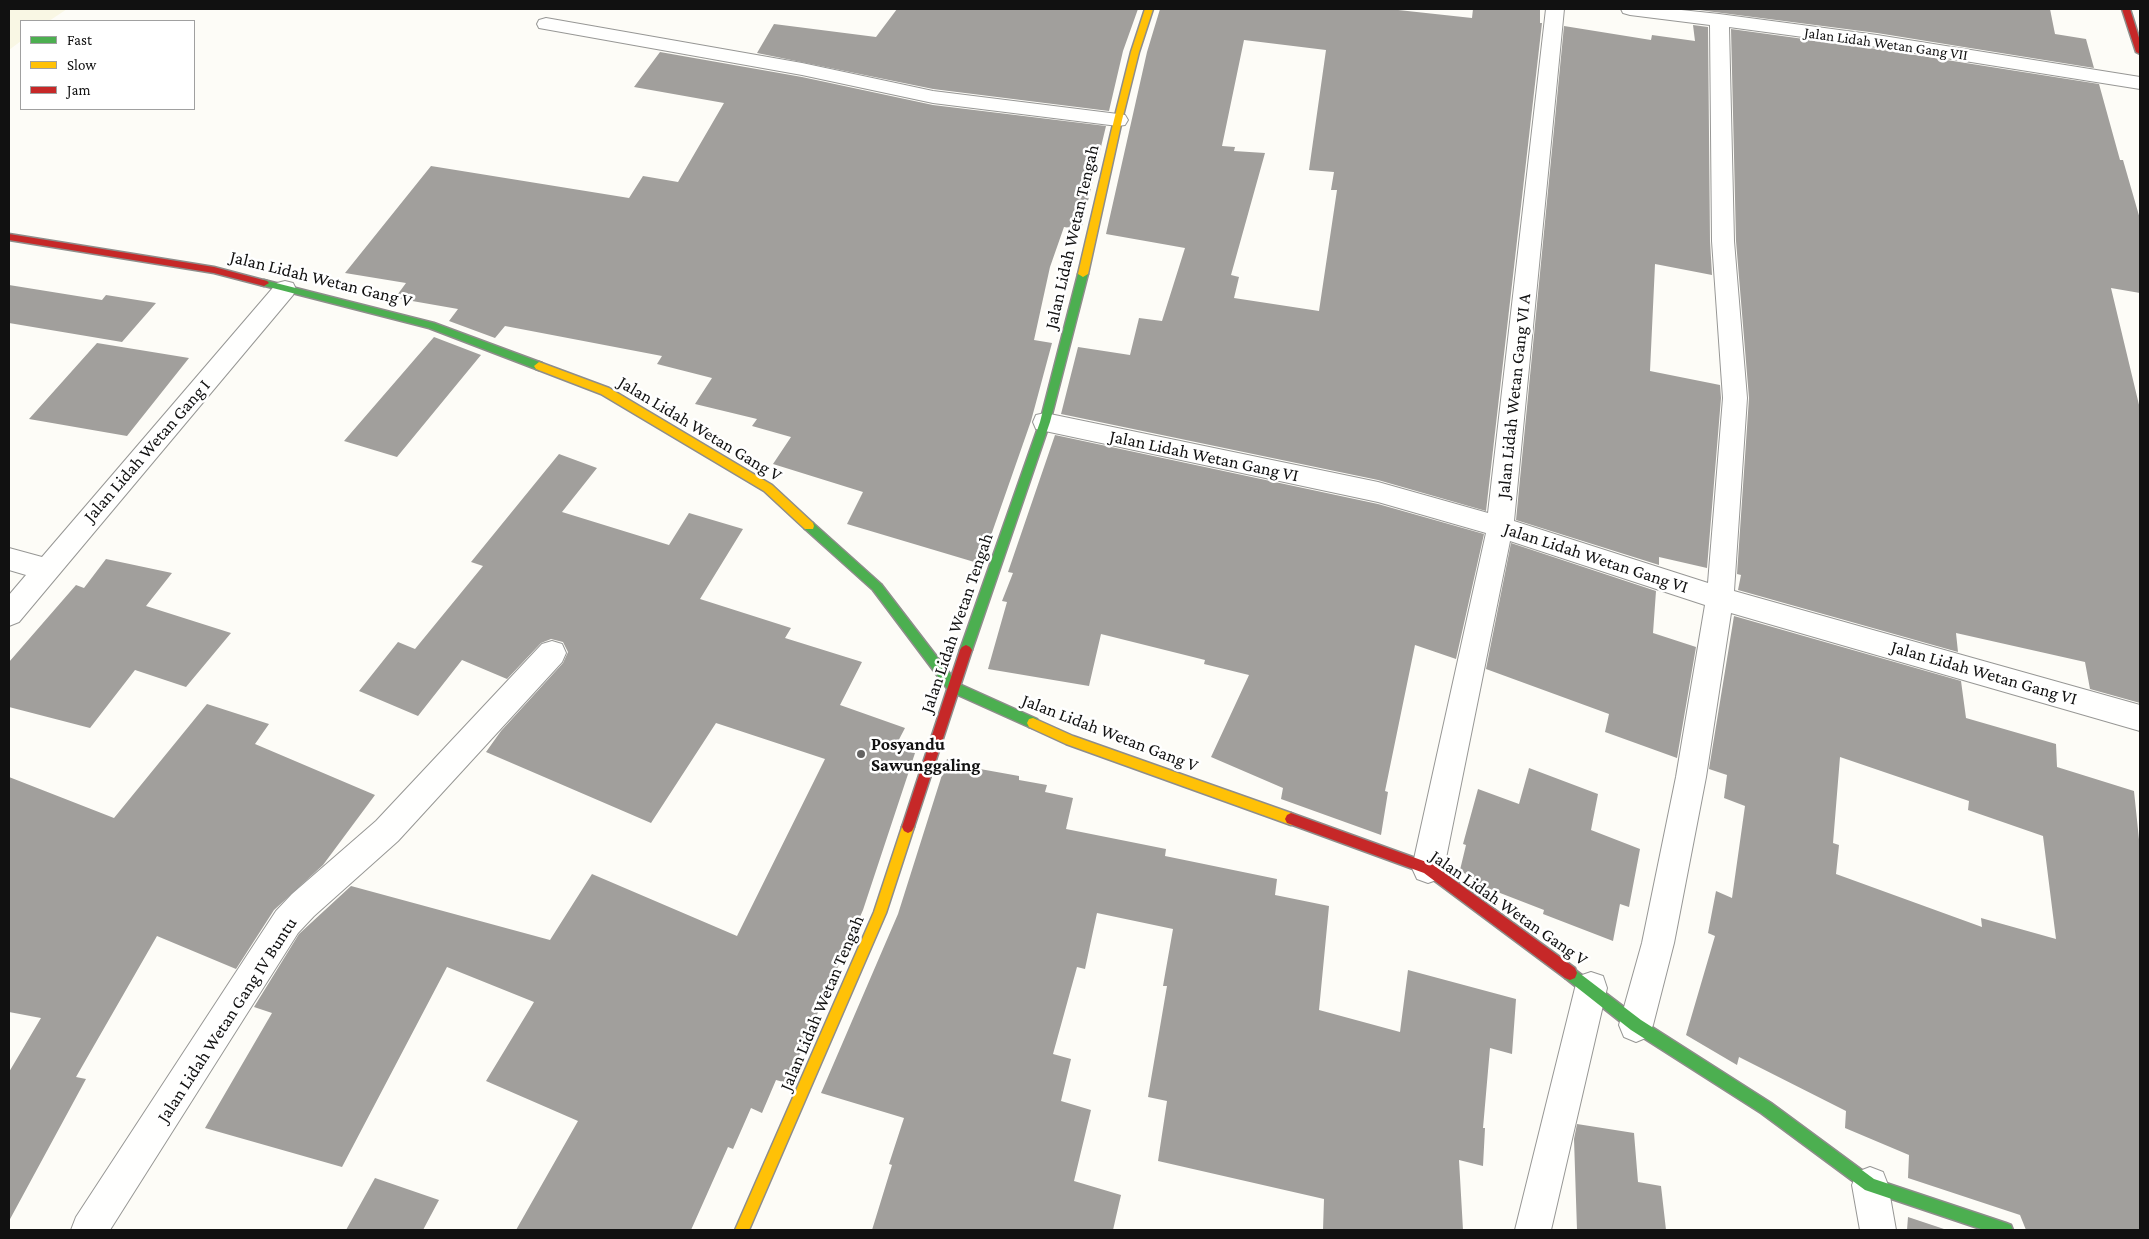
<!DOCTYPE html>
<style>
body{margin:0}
#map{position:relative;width:2149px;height:1239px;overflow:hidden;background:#fdfcf7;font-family:"Crimson Pro",serif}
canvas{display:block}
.frame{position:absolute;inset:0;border:10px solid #111;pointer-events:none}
.legend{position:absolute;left:20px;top:20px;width:175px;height:90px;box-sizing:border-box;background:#fff;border:1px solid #a0a0a0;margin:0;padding:6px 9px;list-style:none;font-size:15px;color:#111}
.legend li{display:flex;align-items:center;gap:10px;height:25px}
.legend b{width:25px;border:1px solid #a0a0a0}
</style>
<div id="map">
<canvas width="2149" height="1239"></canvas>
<div class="frame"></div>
<ul class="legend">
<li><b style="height:6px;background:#4caf50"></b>Fast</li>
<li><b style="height:6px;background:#ffc107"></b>Slow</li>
<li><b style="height:6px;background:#c62828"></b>Jam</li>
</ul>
</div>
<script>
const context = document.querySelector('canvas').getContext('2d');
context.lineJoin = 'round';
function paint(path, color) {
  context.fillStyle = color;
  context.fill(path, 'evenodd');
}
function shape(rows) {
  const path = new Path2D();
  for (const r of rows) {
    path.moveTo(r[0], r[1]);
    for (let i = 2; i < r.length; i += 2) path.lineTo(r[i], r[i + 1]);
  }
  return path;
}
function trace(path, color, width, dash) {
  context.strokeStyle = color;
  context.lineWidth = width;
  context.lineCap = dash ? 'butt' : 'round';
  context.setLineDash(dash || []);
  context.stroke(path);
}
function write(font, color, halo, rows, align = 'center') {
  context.font = font + ' "Crimson Pro",serif';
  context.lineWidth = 5;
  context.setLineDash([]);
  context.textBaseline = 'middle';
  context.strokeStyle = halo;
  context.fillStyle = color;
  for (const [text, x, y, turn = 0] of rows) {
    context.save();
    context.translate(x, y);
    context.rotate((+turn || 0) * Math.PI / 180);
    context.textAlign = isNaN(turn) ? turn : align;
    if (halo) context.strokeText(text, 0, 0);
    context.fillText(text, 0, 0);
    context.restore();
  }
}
paint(shape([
 [9,9,67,9,49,21,21,21,21,41,9,50]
]), '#f9f7e4');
paint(shape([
 [897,9,1138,9,1123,51,1109,111,933,89,757,53,774,24,876,37],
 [1160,9,1389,9,1472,18,1473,9,1540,9,1540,23,1542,23,1486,511,1378,480,1061,414,1078,347,1130,355,1139,318,1162,321,1185,248,1106,234,1147,52],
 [1244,40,1326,50,1309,170,1334,172,1331,190,1337,190,1319,311,1234,298,1239,277,1231,275,1265,153,1234,151,1235,147,1222,146],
 [1691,9,2050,9,2055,34,2086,39,2094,68,1877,33],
 [1693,25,1708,27,1710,241,1712,275,1655,264,1650,371,1720,385,1721,398,1707,568,1659,557,1659,565,1516,520,1564,26,1651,40,1652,35,1695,41],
 [1731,29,1877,49,2099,84,2120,160,2123,160,2140,219,2140,293,2111,288,2140,409,2140,703,2090,689,2085,662,1956,633,1958,652,1738,590,1741,575,1737,574,1749,398,1736,241],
 [660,52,802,77,933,105,1106,126,1081,230,1064,227,1050,267,1034,340,1052,343,1031,421,981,564,847,524,863,492,773,464,791,437,752,426,757,419,695,404,712,378,657,364,662,356,505,326,495,338,449,321,458,309,395,298,406,283,345,273,431,166,629,198,643,176,678,182,724,103,634,87],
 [9,285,102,300,106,295,156,303,122,342,9,323],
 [434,337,481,355,397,457,344,441],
 [97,343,189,358,127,436,29,419],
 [1055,435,1378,504,1484,534,1456,659,1415,645,1385,791,1388,792,1381,835,1281,799,1283,788,1211,757,1249,675,1204,664,1205,660,1101,634,1089,686,988,669,1007,602,1002,601,1013,573,1008,572],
 [559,454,597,468,562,512,669,545,689,513,743,529,700,599,791,628,785,638,862,662,840,705,905,728,894,749,915,753,863,910,787,1083,776,1080,762,1113,751,1108,733,1149,728,1147,691,1230,516,1230,578,1121,486,1081,534,1002,447,967,342,1167,205,1128,272,1013,254,1007,299,934,351,886,550,940,592,874,737,936,825,759,716,723,651,823,486,752,501,731,563,663,568,652,563,642,551,639,541,643,507,679,462,660,418,716,359,691,398,642,415,649,483,566,471,562],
 [1511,543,1656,591,1653,633,1696,647,1677,758,1605,732,1609,714,1486,669],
 [106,559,172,573,146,606,231,633,186,687,135,670,90,728,9,707,9,662,76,585,84,588],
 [1734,616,1961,681,1966,718,2056,744,2057,767,2134,791,2140,849,2140,1230,2026,1230,2020,1215,1908,1178,1909,1155,1845,1128,1846,1111,1739,1057,1737,1065,1686,1035,1715,936,1708,933,1716,891,1732,898,1745,806,1724,798,1727,775,1709,769],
 [1840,757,1969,801,1968,810,2043,836,2056,939,1981,918,1982,927,1836,874,1839,845,1833,843],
 [207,704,269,724,255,744,375,795,323,865,274,910,236,969,157,936,76,1077,86,1079,9,1221,9,1072,41,1018,9,1012,9,777,114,818],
 [947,759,981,765,980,769,1019,776,1019,780,1047,785,1045,792,1073,798,1066,829,1166,849,1165,856,1277,879,1275,895,1329,906,1319,1010,1400,1032,1408,970,1516,999,1512,1054,1490,1048,1483,1128,1485,1128,1483,1166,1459,1160,1463,1230,1323,1230,1324,1199,1158,1161,1167,1101,1148,1097,1167,986,1163,986,1173,929,1097,913,1085,969,1077,967,1053,1054,1071,1059,1061,1101,1091,1110,1074,1181,1121,1195,1113,1230,872,1230,892,1165,889,1164,904,1118,821,1093,898,914],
 [1529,768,1598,794,1591,830,1640,849,1629,907,1620,904,1613,941,1543,914,1544,910,1482,886,1460,870,1466,845,1463,844,1478,789,1519,804],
 [1577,1124,1634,1133,1638,1182,1661,1186,1666,1230,1577,1230,1574,1139],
 [375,1178,439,1200,423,1230,346,1230],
 [1908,1217,1947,1230,1907,1230]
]), '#a19f9c');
const street = shape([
 [1546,9,1564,9,1514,521,1708,583,1723,398,1712,241,1710,25,1630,15,1623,13,1621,9,1672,9,1719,14,1877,35,2140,77,2140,89,1877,47,1729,27,1734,241,1747,398,1734,591,2140,705,2140,731,1731,613,1706,777,1674,943,1653,1025,1648,1037,1636,1042,1624,1037,1619,1025,1642,943,1676,777,1705,605,1510,541,1444,868,1439,879,1428,883,1417,879,1412,868,1486,533,1378,502,1045,431,1036,429,1033,422,1036,415,1045,413,1378,482,1488,513,1546,9],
 [546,18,802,63,933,91,1118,114,1125,115,1128,120,1125,125,1118,126,933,103,802,75,539,28,537,24,539,20,546,18],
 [285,281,293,283,296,289,293,295,19,622,9,626,9,595,26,575,9,570,9,548,42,557,277,283,285,281],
 [552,641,562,644,566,653,562,662,398,841,314,916,298,933,110,1230,71,1230,76,1217,276,911,292,894,376,821,542,644,552,641],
 [1591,972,1603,976,1607,988,1551,1230,1515,1230,1575,988,1579,976,1591,972],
 [1870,1167,1883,1172,1888,1185,1896,1230,1860,1230,1852,1185,1857,1172,1870,1167]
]);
const fast = shape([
 [1083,271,1088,274,1050,422,972,650,970,653,966,655,962,653,960,650,1040,422,1078,274,1083,271],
 [264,280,434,323,542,363,544,366,539,370,536,369,429,328,261,285,261,281,264,280],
 [809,522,813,523,881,584,957,683,1037,719,1039,723,1037,727,1033,728,1029,727,949,691,873,590,805,529,804,526,805,523,809,522],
 [1570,966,1641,1020,1771,1103,1874,1179,2006,1223,2011,1225,2013,1230,1984,1230,1865,1190,1761,1113,1631,1030,1565,978,1563,973,1565,968,1570,966]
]);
const slow = shape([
 [1145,9,1153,9,1139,52,1122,120,1088,274,1083,277,1078,274,1114,120,1131,52,1145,9],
 [539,362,609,388,772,485,813,523,814,526,813,529,805,529,764,491,601,394,536,369,534,366,539,362],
 [1033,718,1073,736,1291,813,1295,815,1297,819,1295,823,1291,825,1066,744,1029,727,1027,723,1029,719,1033,718],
 [908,821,912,823,914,827,886,913,749,1230,735,1230,874,912,902,827,904,823,908,821]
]);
const jam = shape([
 [2122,9,2130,9,2140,41,2140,54,2136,52,2122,9],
 [9,234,214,267,267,281,269,283,264,286,214,273,9,240,9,234],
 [966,645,970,647,972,650,914,827,912,831,908,833,904,831,902,827,960,650,962,647,966,645],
 [1291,813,1432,864,1575,968,1577,973,1575,978,1570,980,1565,978,1424,873,1287,823,1285,819,1287,815,1291,813]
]);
trace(street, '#979795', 2);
trace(fast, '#8e8d8b', 3);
trace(slow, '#8e8d8b', 3);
trace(jam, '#8e8d8b', 3);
paint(street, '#fffffe');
paint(fast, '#4caf50');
paint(slow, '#ffc107');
paint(jam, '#c62828');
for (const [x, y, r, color] of [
 [861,754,5,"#646362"]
]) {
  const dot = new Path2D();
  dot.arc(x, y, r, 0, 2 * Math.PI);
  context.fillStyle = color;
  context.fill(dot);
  trace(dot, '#fff', 2);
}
write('15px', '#111', '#fff', [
 ["Jalan Lidah Wetan Gang VII",1886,44,8]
]);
write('18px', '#111', '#fff', [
 ["Jalan Lidah Wetan Tengah",1072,237,-77],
 ["Jalan Lidah Wetan Gang V",321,279,14],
 ["Jalan Lidah Wetan Gang VI A",1514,396,-84],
 ["Jalan Lidah Wetan Gang V",700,429,31],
 ["Jalan Lidah Wetan Gang I",147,451,-49],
 ["Jalan Lidah Wetan Gang VI",1204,456,12],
 ["Jalan Lidah Wetan Gang VI",1596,558,18],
 ["Jalan Lidah Wetan Tengah",957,623,-71],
 ["Jalan Lidah Wetan Gang VI",1984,673,16],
 ["Jalan Lidah Wetan Gang V",1110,733,21],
 ["Jalan Lidah Wetan Gang V",1509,908,35],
 ["Jalan Lidah Wetan Tengah",822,1003,-67],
 ["Jalan Lidah Wetan Gang IV Buntu",227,1020,-57]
]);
write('bold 18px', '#111', '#fff', [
 ["Posyandu",871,744],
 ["Sawunggaling",871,765]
], 'left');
</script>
